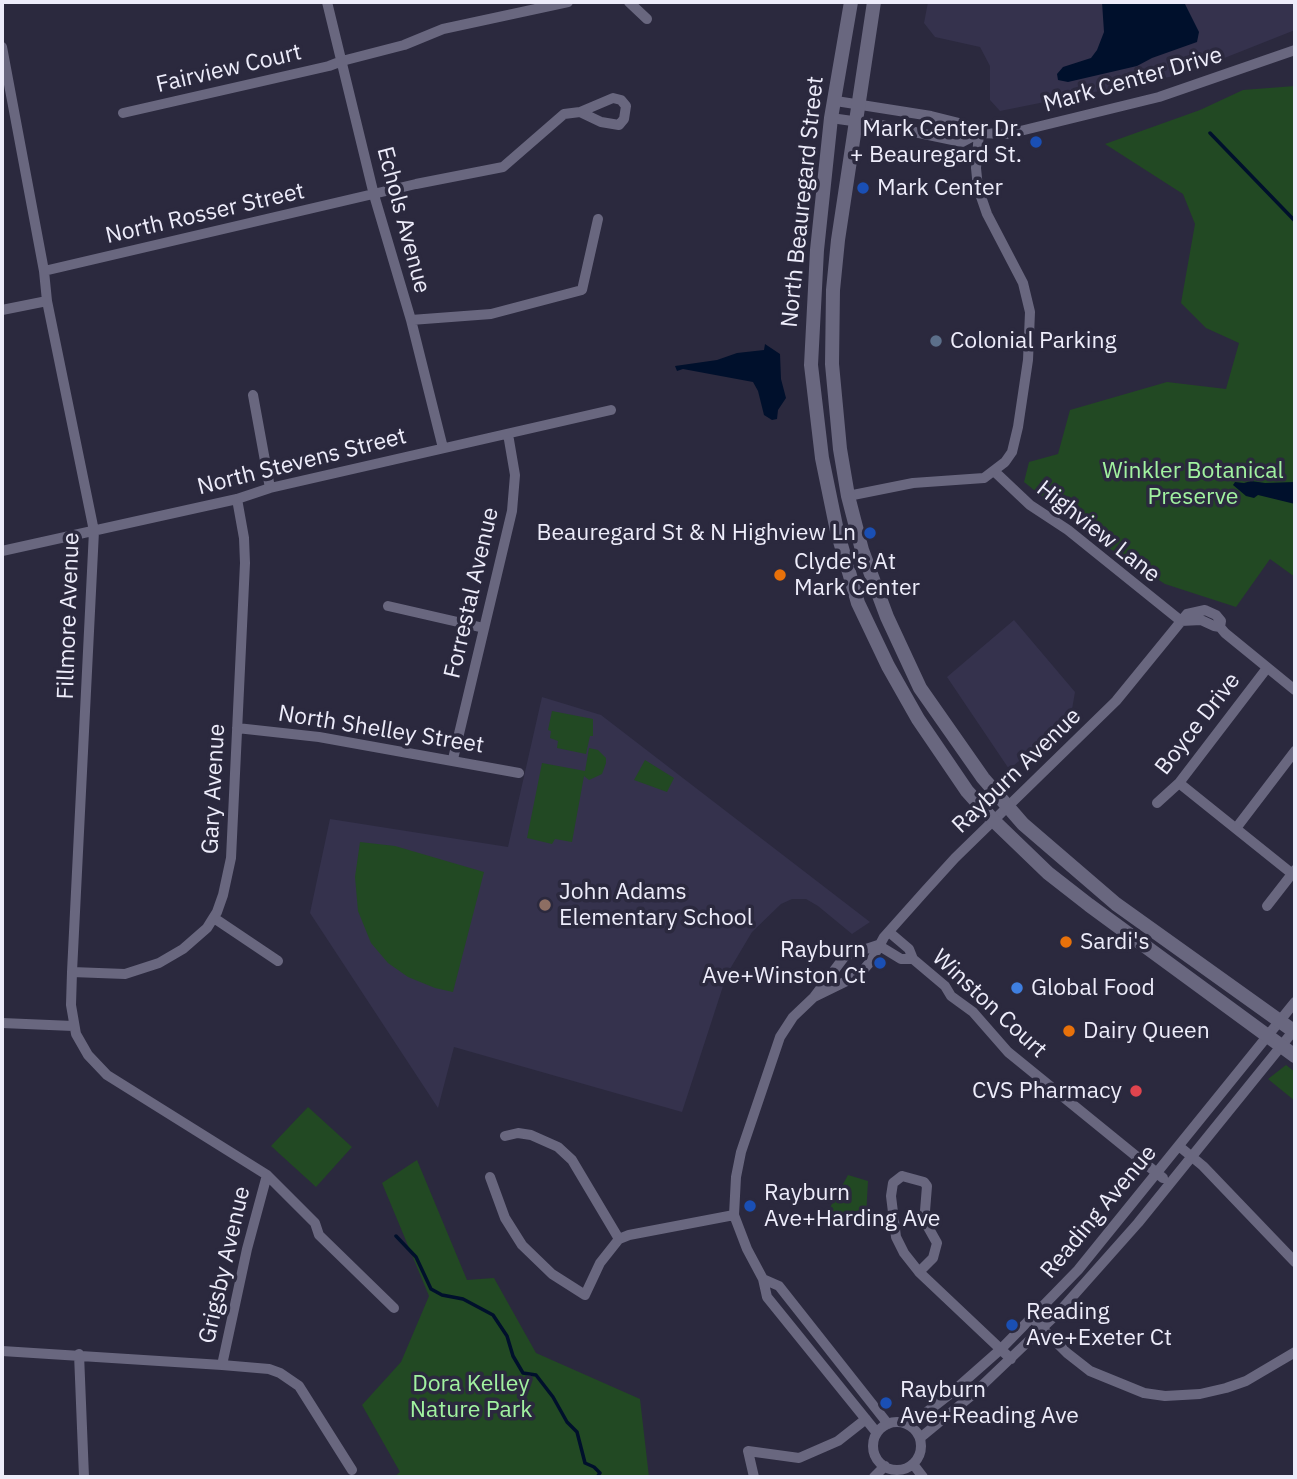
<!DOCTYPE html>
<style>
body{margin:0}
#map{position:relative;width:1297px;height:1479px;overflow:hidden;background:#2b293e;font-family:"IBM Plex Sans",sans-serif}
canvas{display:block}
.frame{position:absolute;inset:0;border:4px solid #edecfa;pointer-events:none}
</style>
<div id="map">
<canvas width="1297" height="1479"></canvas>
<div class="frame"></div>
</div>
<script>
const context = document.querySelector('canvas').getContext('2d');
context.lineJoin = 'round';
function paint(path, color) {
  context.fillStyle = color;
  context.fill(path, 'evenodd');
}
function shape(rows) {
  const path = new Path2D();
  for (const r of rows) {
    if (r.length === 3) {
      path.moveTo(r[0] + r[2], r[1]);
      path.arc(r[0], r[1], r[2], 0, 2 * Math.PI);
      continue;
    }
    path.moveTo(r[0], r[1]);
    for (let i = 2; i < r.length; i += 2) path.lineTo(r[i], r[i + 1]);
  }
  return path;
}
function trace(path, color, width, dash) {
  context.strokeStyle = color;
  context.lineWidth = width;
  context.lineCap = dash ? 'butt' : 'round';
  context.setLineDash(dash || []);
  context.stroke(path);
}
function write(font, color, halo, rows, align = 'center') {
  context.font = font + ' "IBM Plex Sans",sans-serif';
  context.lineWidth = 7;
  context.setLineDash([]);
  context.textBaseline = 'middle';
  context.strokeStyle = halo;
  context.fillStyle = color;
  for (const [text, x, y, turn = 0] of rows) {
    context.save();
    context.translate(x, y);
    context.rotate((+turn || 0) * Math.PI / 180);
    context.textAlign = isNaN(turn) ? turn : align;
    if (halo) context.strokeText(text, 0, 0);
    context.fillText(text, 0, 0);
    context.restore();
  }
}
paint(shape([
 [928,2,1295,2,1295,30,1184,74,1000,111,990,100,990,66,980,47,935,37,924,23],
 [1014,620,1075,692,1070,721,1009,769,947,677],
 [542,697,601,715,870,922,852,934,818,906,806,899,792,899,781,904,752,932,727,974,682,1112,454,1047,438,1108,310,913,330,819,508,847]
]), '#35324d');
paint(shape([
 [1295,86,1295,577,1270,559,1236,607,1165,584,1098,541,1024,482,1029,462,1058,454,1070,410,1167,382,1226,389,1239,343,1206,328,1181,303,1195,224,1183,194,1105,144,1200,110,1243,90],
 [552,711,593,719,593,736,590,736,586,754,557,748,558,741,550,738,551,731,548,730],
 [589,748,598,750,606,758,606,763,602,774,589,780,584,776,572,842,555,839,552,844,527,838,542,763,585,771],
 [645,760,674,778,667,792,634,780],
 [360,842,395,846,484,872,453,992,435,988,408,977,388,963,371,943,358,911,355,877],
 [1286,1065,1295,1072,1295,1101,1268,1079],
 [308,1107,352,1147,316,1187,271,1146],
 [417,1160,467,1280,494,1278,536,1353,640,1399,649,1477,394,1477,400,1472,362,1405,401,1362,429,1296,382,1183],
 [848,1175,868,1181,866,1216,841,1223,827,1213]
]), '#224923');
paint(shape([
 [1102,2,1184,2,1199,32,1197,42,1152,58,1137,66,1068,82,1058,80,1057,74,1063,67,1091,58,1097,50,1104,32],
 [765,344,780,354,781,379,786,398,778,410,777,419,772,420,764,415,758,391,753,382,683,369,677,371,675,366,717,360,737,353,764,350],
 [1251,481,1265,483,1295,482,1295,504,1258,495,1254,498,1246,496,1233,485,1235,482,1244,483]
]), '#00102c');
trace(shape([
 [1210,133,1295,221],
 [396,1236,416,1257,431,1289,442,1295,463,1299,493,1315,507,1336,513,1356,523,1373,536,1375,553,1397,567,1422,577,1432,585,1463,594,1467,600,1473,597,1477]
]), '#00102c', 3.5);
trace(shape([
 [327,2,374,195,411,320,443,448],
 [629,2,647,19],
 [2,47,44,271,47,301,94,531,72,972,71,1005,76,1034,88,1055,107,1075,267,1175,315,1223,319,1235,394,1308],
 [836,101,931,116,963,124,979,133,1008,134,1159,97,1295,50],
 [123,113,329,66,342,61,404,45,443,29,568,2],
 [831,118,881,125,962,142,979,133],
 [44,271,416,184,503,167,564,114,580,112,613,98,621,100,626,106,624,119,619,125,601,122,580,112],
 [2,310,47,301],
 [411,320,491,314,582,290,598,219],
 [253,395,270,488],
 [994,471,1030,505,1068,530,1181,621],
 [848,496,913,483,984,478,1005,462,1012,452,1018,427,1028,360,1030,312,1023,283,987,214,978,188,976,168,979,133],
 [2,551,237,499,270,488,611,410],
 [388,606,484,628],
 [1181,621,1201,620,1214,626,1220,627],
 [237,728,319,737,519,773],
 [453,759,512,511,515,475,508,434],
 [1179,783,1295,876],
 [1157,803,1179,783,1267,668],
 [1237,827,1295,751],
 [1267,906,1295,870],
 [214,918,278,961],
 [889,932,909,949,913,959,945,986,951,996,973,1012,1008,1052,1163,1178],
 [878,945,901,959,913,959],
 [72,972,125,974,159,963,183,949,207,928,217,912,223,895,231,858,245,563,244,538,237,499],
 [814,997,859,975,871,961,884,937,925,891,955,858,1116,701,1187,614,1205,610,1216,615,1221,621,1220,627,1225,633,1295,690],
 [2,1023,73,1026],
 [505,1136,518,1133,531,1135,558,1147,572,1160,619,1239],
 [1180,1147,1203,1166,1295,1262],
 [902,1176,924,1182,927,1186,925,1211,928,1227,937,1243,933,1258,919,1272,904,1253,896,1237,891,1196,893,1183,902,1176],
 [490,1177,505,1218,522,1245,552,1274,585,1295,600,1263,619,1239,629,1235,734,1215],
 [919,1272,1011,1359],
 [763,1279,779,1286,888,1424],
 [1032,1318,1067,1353,1090,1371,1144,1393,1165,1396,1200,1394,1226,1388,1246,1381,1295,1352],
 [2,1351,222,1365,269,1369,280,1373,299,1386,352,1470],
 [79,1354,84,1477],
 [222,1365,247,1249,267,1175],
 [897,1446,24],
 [910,1425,950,1394,1001,1349,1078,1270,1295,1002],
 [877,1433,767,1297,763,1279,747,1249,734,1215,736,1177,741,1152,780,1037,793,1017,814,997,845,956,878,945],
 [920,1438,971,1396,1058,1313,1138,1223,1295,1029],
 [913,1464,923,1477],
 [754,1477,748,1451,799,1458,838,1441,866,1419],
 [874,1477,885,1466]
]), '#69677f', 10);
trace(shape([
 [851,2,831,118,817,250,811,365,822,458,837,531,858,603,888,666,918,719,967,791,993,820,1048,873,1089,905,1295,1056],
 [874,2,838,240,833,290,832,364,840,449,848,496,862,550,887,617,920,688,983,778,1023,824,1116,904,1295,1032]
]), '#69677f', 14);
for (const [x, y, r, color] of [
 [1036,142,7,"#1a4fb4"],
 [863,188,7,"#1a4fb4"],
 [936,341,7,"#5c6f8a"],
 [870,533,7,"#1a4fb4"],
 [780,575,7,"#e8710a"],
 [545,905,7,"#8d6e63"],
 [1066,942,7,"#e8710a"],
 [880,963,7,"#1a4fb4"],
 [1017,988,7,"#3f7fe0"],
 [1069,1031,7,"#e8710a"],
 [1136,1091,7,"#e0444e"],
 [750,1206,7,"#1a4fb4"],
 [1012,1325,7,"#1a4fb4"],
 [886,1403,7,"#1a4fb4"]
]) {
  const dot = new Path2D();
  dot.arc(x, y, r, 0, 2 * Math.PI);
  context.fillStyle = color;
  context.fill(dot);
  trace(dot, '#2b293e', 2.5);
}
write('23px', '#edecfa', '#2b293e', [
 ["Fairview Court",229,69,-13],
 ["Mark Center Drive",1133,80,-16],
 ["North Beauregard Street",803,202,-84],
 ["North Rosser Street",205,214,-13],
 ["Echols Avenue",403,220,75],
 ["North Stevens Street",302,462,-14],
 ["Highview Lane",1098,532,38],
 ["Forrestal Avenue",472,593,-77],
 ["Fillmore Avenue",69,616,-88],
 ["Boyce Drive",1198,724,-52],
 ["North Shelley Street",381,730,9],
 ["Rayburn Avenue",1017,771,-44],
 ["Gary Avenue",214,789,-87],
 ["Winston Court",989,1004,43],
 ["Reading Avenue",1099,1212,-50],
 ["Grigsby Avenue",225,1265,-77]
]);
write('23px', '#edecfa', '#2b293e', [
 ["Mark Center Dr.",1022,129,"right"],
 ["+ Beauregard St.",1022,155,"right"],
 ["Mark Center",877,188],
 ["Colonial Parking",950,341],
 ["Beauregard St & N Highview Ln",856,533,"right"],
 ["Clyde's At",794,562],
 ["Mark Center",794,588],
 ["John Adams",559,892],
 ["Elementary School",559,918],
 ["Sardi's",1080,942],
 ["Rayburn",866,950,"right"],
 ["Ave+Winston Ct",866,976,"right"],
 ["Global Food",1031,988],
 ["Dairy Queen",1083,1031],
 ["CVS Pharmacy",1122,1091,"right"],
 ["Rayburn",764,1193],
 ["Ave+Harding Ave",764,1219],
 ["Reading",1026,1312],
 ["Ave+Exeter Ct",1026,1338],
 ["Rayburn",900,1390],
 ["Ave+Reading Ave",900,1416]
], 'left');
write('23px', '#a1f2a0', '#2b293e', [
 ["Winkler Botanical",1193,471],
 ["Preserve",1193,497],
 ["Dora Kelley",471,1384],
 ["Nature Park",471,1410]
]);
</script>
